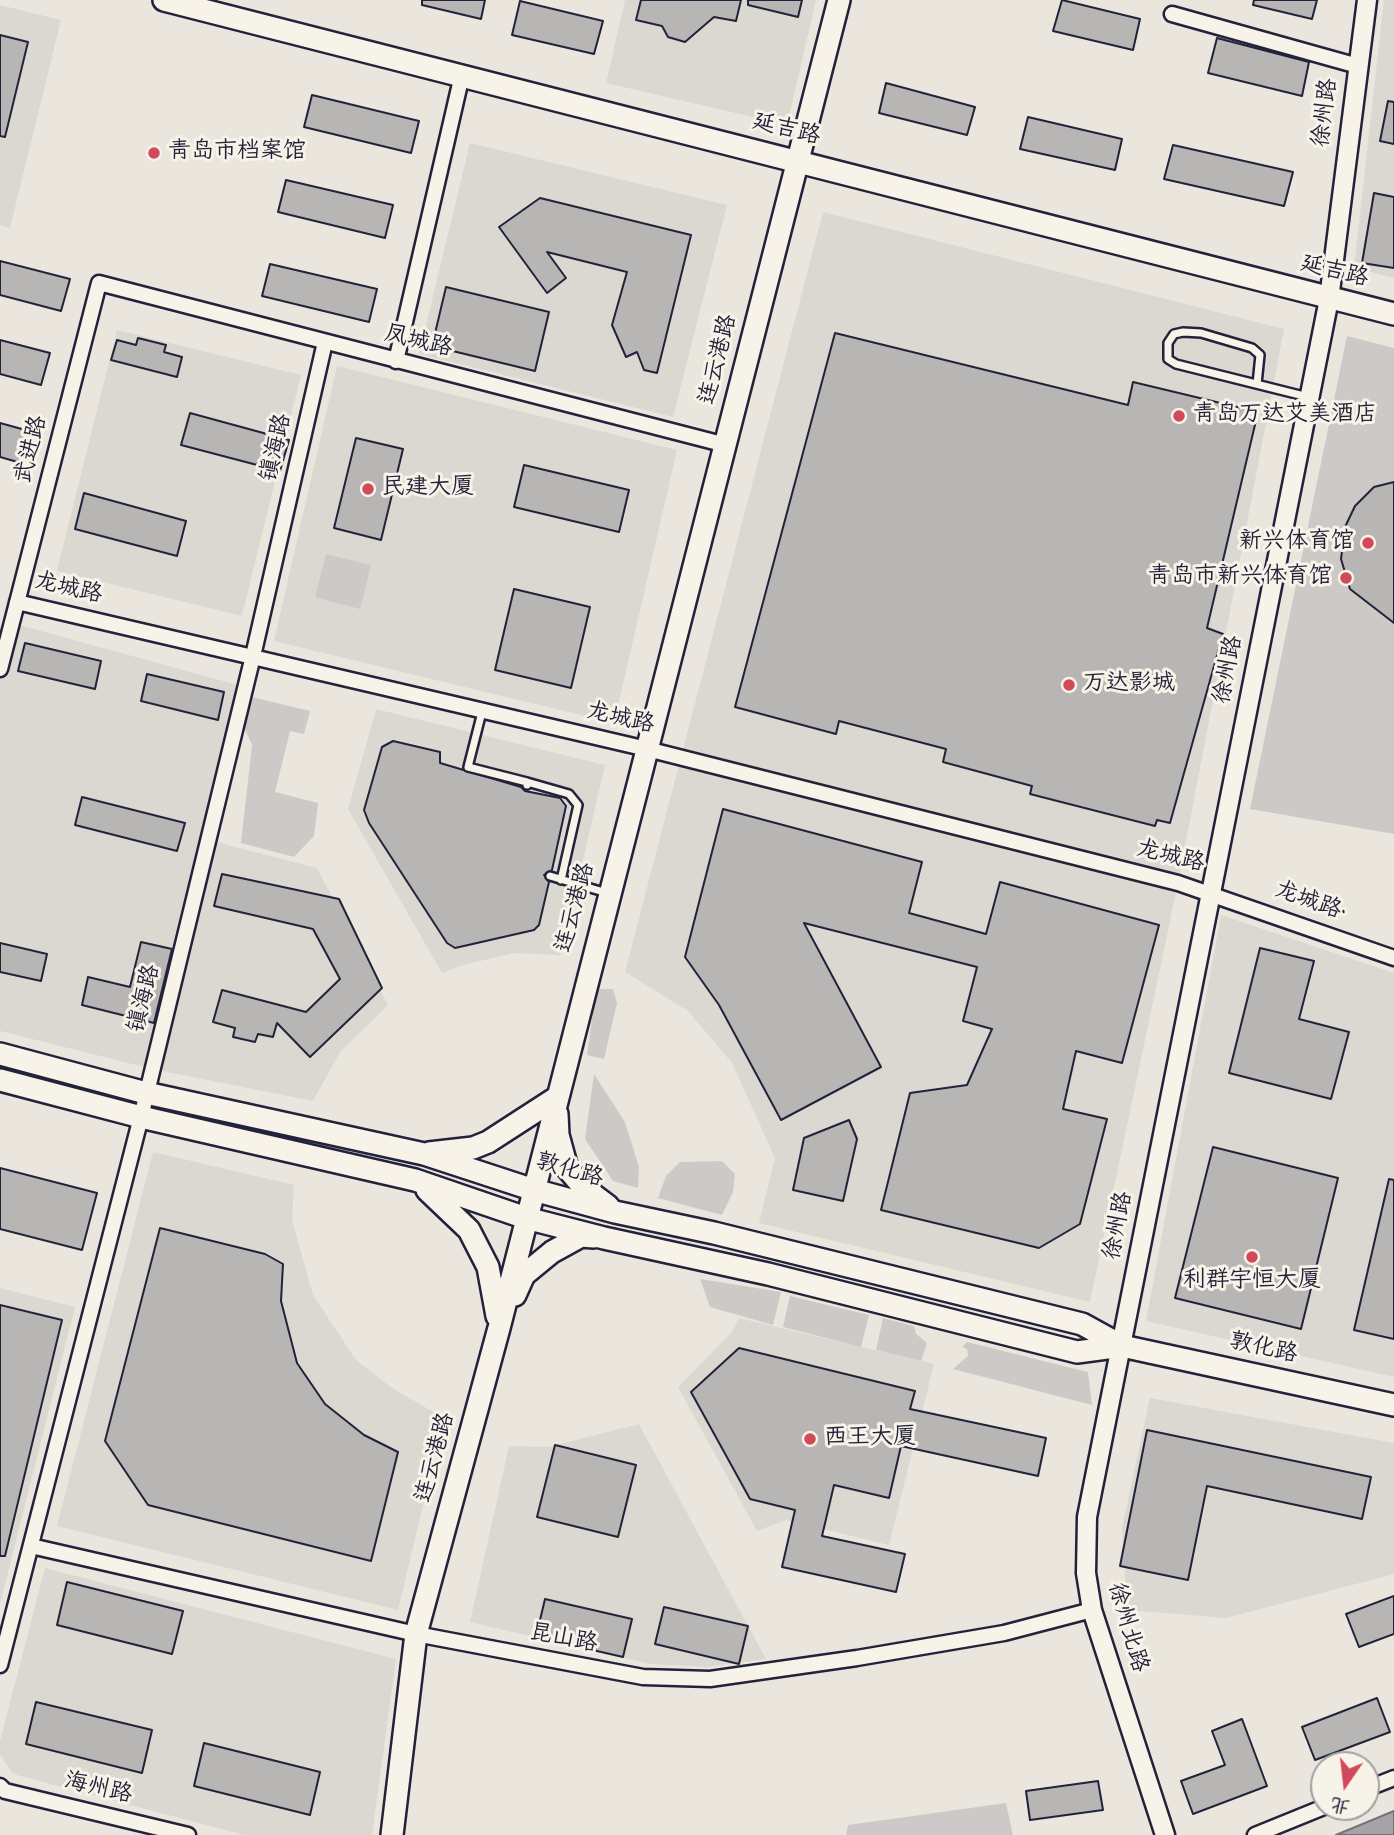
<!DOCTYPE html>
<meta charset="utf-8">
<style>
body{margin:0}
#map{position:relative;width:1394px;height:1835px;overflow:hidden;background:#eae6de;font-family:Kalam,"LXGW WenKai TC",sans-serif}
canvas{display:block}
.north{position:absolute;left:1310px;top:1751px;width:70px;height:70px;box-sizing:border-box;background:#f7f3e8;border:2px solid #a29fa3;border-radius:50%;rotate:194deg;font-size:19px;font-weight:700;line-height:28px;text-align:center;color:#22223b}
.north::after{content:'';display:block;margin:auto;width:24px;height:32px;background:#d1495b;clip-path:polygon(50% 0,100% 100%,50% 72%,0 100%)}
</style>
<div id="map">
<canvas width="1394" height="1835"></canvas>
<div class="north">北</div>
</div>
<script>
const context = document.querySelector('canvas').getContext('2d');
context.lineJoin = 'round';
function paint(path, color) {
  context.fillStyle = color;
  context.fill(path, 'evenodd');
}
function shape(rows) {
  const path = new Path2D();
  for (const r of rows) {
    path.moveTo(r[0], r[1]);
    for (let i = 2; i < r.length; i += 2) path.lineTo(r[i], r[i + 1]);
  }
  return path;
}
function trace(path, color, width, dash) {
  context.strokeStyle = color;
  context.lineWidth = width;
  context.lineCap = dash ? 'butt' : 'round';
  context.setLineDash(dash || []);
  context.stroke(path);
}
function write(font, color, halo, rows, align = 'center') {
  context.font = font + ' Kalam,"LXGW WenKai TC",sans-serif';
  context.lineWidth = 6;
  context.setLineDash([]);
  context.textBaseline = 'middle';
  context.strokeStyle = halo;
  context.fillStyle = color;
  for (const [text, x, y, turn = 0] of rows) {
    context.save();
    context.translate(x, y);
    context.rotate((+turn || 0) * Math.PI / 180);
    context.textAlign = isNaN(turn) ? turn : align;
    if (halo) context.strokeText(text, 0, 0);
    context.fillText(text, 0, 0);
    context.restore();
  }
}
paint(shape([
 [625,0,816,0,787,125,606,83],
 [1384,0,1394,0,1394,278,1354,268],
 [0,5,61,20,10,228,0,225],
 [470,143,727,205,673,417,419,354],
 [823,212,1284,329,1178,883,1090,1302,759,1223,775,1158,732,1063,688,1011,625,972],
 [117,330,301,375,242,616,57,571],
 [337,366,677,450,614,723,274,641],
 [12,623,245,687,208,840,317,868,388,1005,340,1052,313,1101,152,1069,0,1031,0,669],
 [376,709,605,765,561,955,514,953,463,965,442,973,348,809],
 [1221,915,1394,973,1394,1377,1146,1321],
 [153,1152,294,1185,292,1220,313,1295,356,1360,392,1388,444,1418,398,1610,57,1526],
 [0,1288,75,1307,0,1604],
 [739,1318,934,1364,889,1545,786,1520,757,1531,678,1387,731,1333],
 [1150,1398,1394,1443,1394,1574,1226,1618,1127,1610,1122,1528],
 [639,1424,748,1626,766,1659,708,1667,650,1664,470,1622,509,1446,548,1447],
 [45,1568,396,1659,372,1835,244,1835,13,1774,0,1754,0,1741]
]), '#dbd8d2');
paint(shape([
 [1347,336,1394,348,1394,834,1250,809],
 [326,554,371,565,360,609,315,597],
 [252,697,310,711,304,734,290,731,275,792,318,803,314,836,294,857,241,843,252,745,244,727],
 [596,989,613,989,617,1003,604,1059,587,1055],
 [594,1074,625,1122,639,1167,638,1188,613,1181,585,1139],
 [722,1161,735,1174,733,1192,722,1215,658,1198,666,1176,680,1162],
 [700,1279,781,1292,773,1325,710,1307],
 [790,1296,869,1315,861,1347,783,1327],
 [883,1318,914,1326,916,1334,927,1343,921,1361,876,1350],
 [967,1342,1088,1372,1092,1405,953,1369,968,1356,967,1349,962,1347],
 [1006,1803,1013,1835,846,1835,848,1825]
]), '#cdc9c6');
const water = shape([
 [1394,1811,1394,1835,1336,1835,1394,1811]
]);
paint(water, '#a6a3a6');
trace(water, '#716f7b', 2);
const building = shape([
 [422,0,485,0,481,19,422,5,422,0],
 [641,0,741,0,736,21,714,17,685,42,668,37,662,26,636,20,641,0],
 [748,0,802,0,798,17,748,5,748,0],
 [1062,0,1140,19,1133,50,1053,31,1062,0],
 [1254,0,1317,0,1312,19,1253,5,1254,0],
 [520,1,603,21,594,54,512,35,520,1],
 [0,35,28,42,5,137,0,136,0,35],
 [1217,38,1309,62,1302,96,1208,73,1217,38],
 [886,83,975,107,967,135,879,113,886,83],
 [312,95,419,121,411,153,304,127,312,95],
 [1388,101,1394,102,1394,144,1380,141,1388,101],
 [1028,117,1122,139,1115,170,1020,149,1028,117],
 [1173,145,1293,172,1284,206,1164,179,1173,145],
 [286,180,393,205,385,238,278,212,286,180],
 [1374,193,1394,197,1394,268,1362,263,1374,193],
 [540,198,691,235,657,373,644,370,637,352,626,357,612,325,627,272,547,252,566,278,547,293,499,227,540,198],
 [0,261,70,279,61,311,0,295,0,261],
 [270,264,377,289,369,322,262,296,270,264],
 [446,287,549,312,535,371,432,346,446,287],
 [835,333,1128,405,1133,382,1258,412,1207,628,1223,634,1170,823,1157,820,1155,826,1030,794,1032,786,943,762,946,749,839,721,836,734,735,707,835,333],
 [138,338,166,345,164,352,182,357,177,377,111,360,117,340,136,345,138,338],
 [0,340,50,353,41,385,0,374,0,340],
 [190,413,289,440,280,471,181,445,190,413],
 [0,423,29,431,21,463,0,457,0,423],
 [356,438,403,449,381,540,334,528,356,438],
 [524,465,629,490,619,532,514,507,524,465],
 [1394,482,1394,623,1350,589,1341,559,1345,527,1355,506,1374,487,1394,482],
 [84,493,186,521,177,556,75,529,84,493],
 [514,589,590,607,571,688,495,670,514,589],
 [25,643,101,661,95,689,18,671,25,643],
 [147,674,224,692,218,720,141,701,147,674],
 [393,741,440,752,440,763,521,787,525,791,560,798,566,806,552,870,544,875,549,882,539,925,534,930,455,948,447,943,369,823,364,810,382,747,393,741],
 [82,797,185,823,177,851,75,825,82,797],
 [723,809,922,862,909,913,986,934,1000,882,1159,925,1122,1063,1076,1051,1063,1109,1107,1119,1080,1224,1039,1248,881,1210,910,1093,967,1085,992,1029,963,1021,977,967,804,923,881,1067,781,1120,719,1005,685,957,723,809],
 [222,874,339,899,382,988,310,1057,277,1023,273,1037,258,1034,255,1042,233,1037,235,1028,213,1022,222,990,306,1012,340,979,313,929,214,906,222,874],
 [141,942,172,949,154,1023,82,1005,88,977,130,987,141,942],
 [0,943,47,954,41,981,0,972,0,943],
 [1260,948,1314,961,1299,1019,1349,1032,1331,1099,1229,1073,1260,948],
 [849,1120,857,1139,843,1201,793,1190,804,1138,849,1120],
 [1213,1147,1338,1178,1301,1329,1175,1298,1213,1147],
 [0,1168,97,1193,82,1250,0,1229,0,1168],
 [1389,1179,1394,1180,1394,1339,1354,1330,1389,1179],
 [160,1228,265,1254,283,1264,281,1301,297,1363,325,1404,364,1435,398,1452,371,1561,148,1505,105,1441,160,1228],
 [0,1305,62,1320,5,1556,0,1556,0,1305],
 [739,1348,915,1391,910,1409,1046,1438,1038,1476,901,1446,889,1498,834,1485,822,1536,905,1554,896,1592,782,1567,795,1510,750,1499,691,1392,739,1348],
 [1147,1430,1371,1477,1362,1519,1207,1486,1188,1580,1120,1566,1147,1430],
 [555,1445,636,1465,618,1537,537,1517,555,1445],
 [67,1582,183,1611,172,1654,57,1625,67,1582],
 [1394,1596,1394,1634,1359,1647,1346,1614,1394,1596],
 [545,1599,632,1619,623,1657,536,1637,545,1599],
 [664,1607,748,1626,739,1664,655,1644,664,1607],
 [1377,1698,1390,1732,1315,1760,1302,1727,1377,1698],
 [36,1702,152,1730,142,1773,26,1744,36,1702],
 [1242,1719,1267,1786,1193,1814,1181,1781,1225,1765,1212,1731,1242,1719],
 [204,1743,320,1772,310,1815,194,1786,204,1743],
 [1098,1781,1103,1810,1030,1820,1026,1791,1098,1781]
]);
paint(building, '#b8b6b5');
trace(building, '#22223b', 2);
const service = shape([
 [1257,384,1260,355,1252,348,1201,333,1183,332,1174,334,1168,343,1168,359,1176,364,1308,397],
 [482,712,468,767,527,782,527,785],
 [527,782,569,794,578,805,561,880],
 [550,876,607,893]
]);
const minor = shape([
 [1172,14,1358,66],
 [396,361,462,75],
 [17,602,647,749,1178,883,1394,958],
 [0,669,99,283,726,445],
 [31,1546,416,1634,643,1677,710,1679,857,1658,1004,1633,1092,1610],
 [0,1665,141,1117,253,656,325,342],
 [0,1786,5,1791,188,1835],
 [1366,1789,1394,1778],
 [1255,1835,1324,1807]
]);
const tertiary = shape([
 [1165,1835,1092,1610,1086,1573,1087,1517,1329,299,1367,0]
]);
const secondary = shape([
 [164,0,1394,314],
 [0,1054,146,1093,424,1154,534,1190,615,1212,714,1233,1082,1324,1122,1346,1394,1405],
 [0,1080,141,1117,415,1180,526,1218,604,1238,768,1274,1077,1352,1122,1346],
 [557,1114,558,1135,567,1168,584,1188,608,1206],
 [429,1153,473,1148,488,1142,556,1098],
 [427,1190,469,1230,488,1267,497,1316],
 [515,1295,524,1275,552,1252,581,1236,594,1237],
 [392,1835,416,1634,499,1328,839,0]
]);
trace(service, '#22223b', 12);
trace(minor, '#22223b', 19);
trace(tertiary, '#22223b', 23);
trace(secondary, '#22223b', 26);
trace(service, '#f7f3e8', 7);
trace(minor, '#f7f3e8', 14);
trace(tertiary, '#f7f3e8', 18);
trace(secondary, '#f7f3e8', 21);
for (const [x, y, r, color] of [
 [154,153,7,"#d1495b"],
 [1179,416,7,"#d1495b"],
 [368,489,7,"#d1495b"],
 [1368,543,7,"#d1495b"],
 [1346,578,7,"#d1495b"],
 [1069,685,7,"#d1495b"],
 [1252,1257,7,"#d1495b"],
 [810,1439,7,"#d1495b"]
]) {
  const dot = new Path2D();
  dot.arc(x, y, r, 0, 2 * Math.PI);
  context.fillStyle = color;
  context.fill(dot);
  trace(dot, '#f7f3e8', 2.5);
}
write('23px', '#22223b', '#f7f3e8', [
 ["徐州路",1327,113,-83],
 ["延吉路",786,131,14],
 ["延吉路",1334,273,14],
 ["凤城路",418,343,14],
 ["连云港路",720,360,-76],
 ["镇海路",278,448,-77],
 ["武进路",33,450,-76],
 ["龙城路",68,590,13],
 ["徐州路",1230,670,-79],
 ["龙城路",620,720,13],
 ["龙城路",1170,858,14],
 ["龙城路·",1310,903,20],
 ["连云港路",577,908,-75],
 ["镇海路",146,999,-76],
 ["敦化路",569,1172,16],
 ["徐州路",1120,1226,-79],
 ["敦化路",1263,1350,12],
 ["连云港路",437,1458,-75],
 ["徐州北路",1126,1628,74],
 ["昆山路",563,1640,11],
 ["海州路",98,1790,13]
]);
write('23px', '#22223b', '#f7f3e8', [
 ["青岛市档案馆",168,153],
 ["青岛万达艾美酒店",1193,416],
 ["民建大厦",382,489],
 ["新兴体育馆",1354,543,"right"],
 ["青岛市新兴体育馆",1332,578,"right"],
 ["万达影城",1083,685],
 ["利群宇恒大厦",1252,1282,"center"],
 ["西王大厦",824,1439]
], 'left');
</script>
